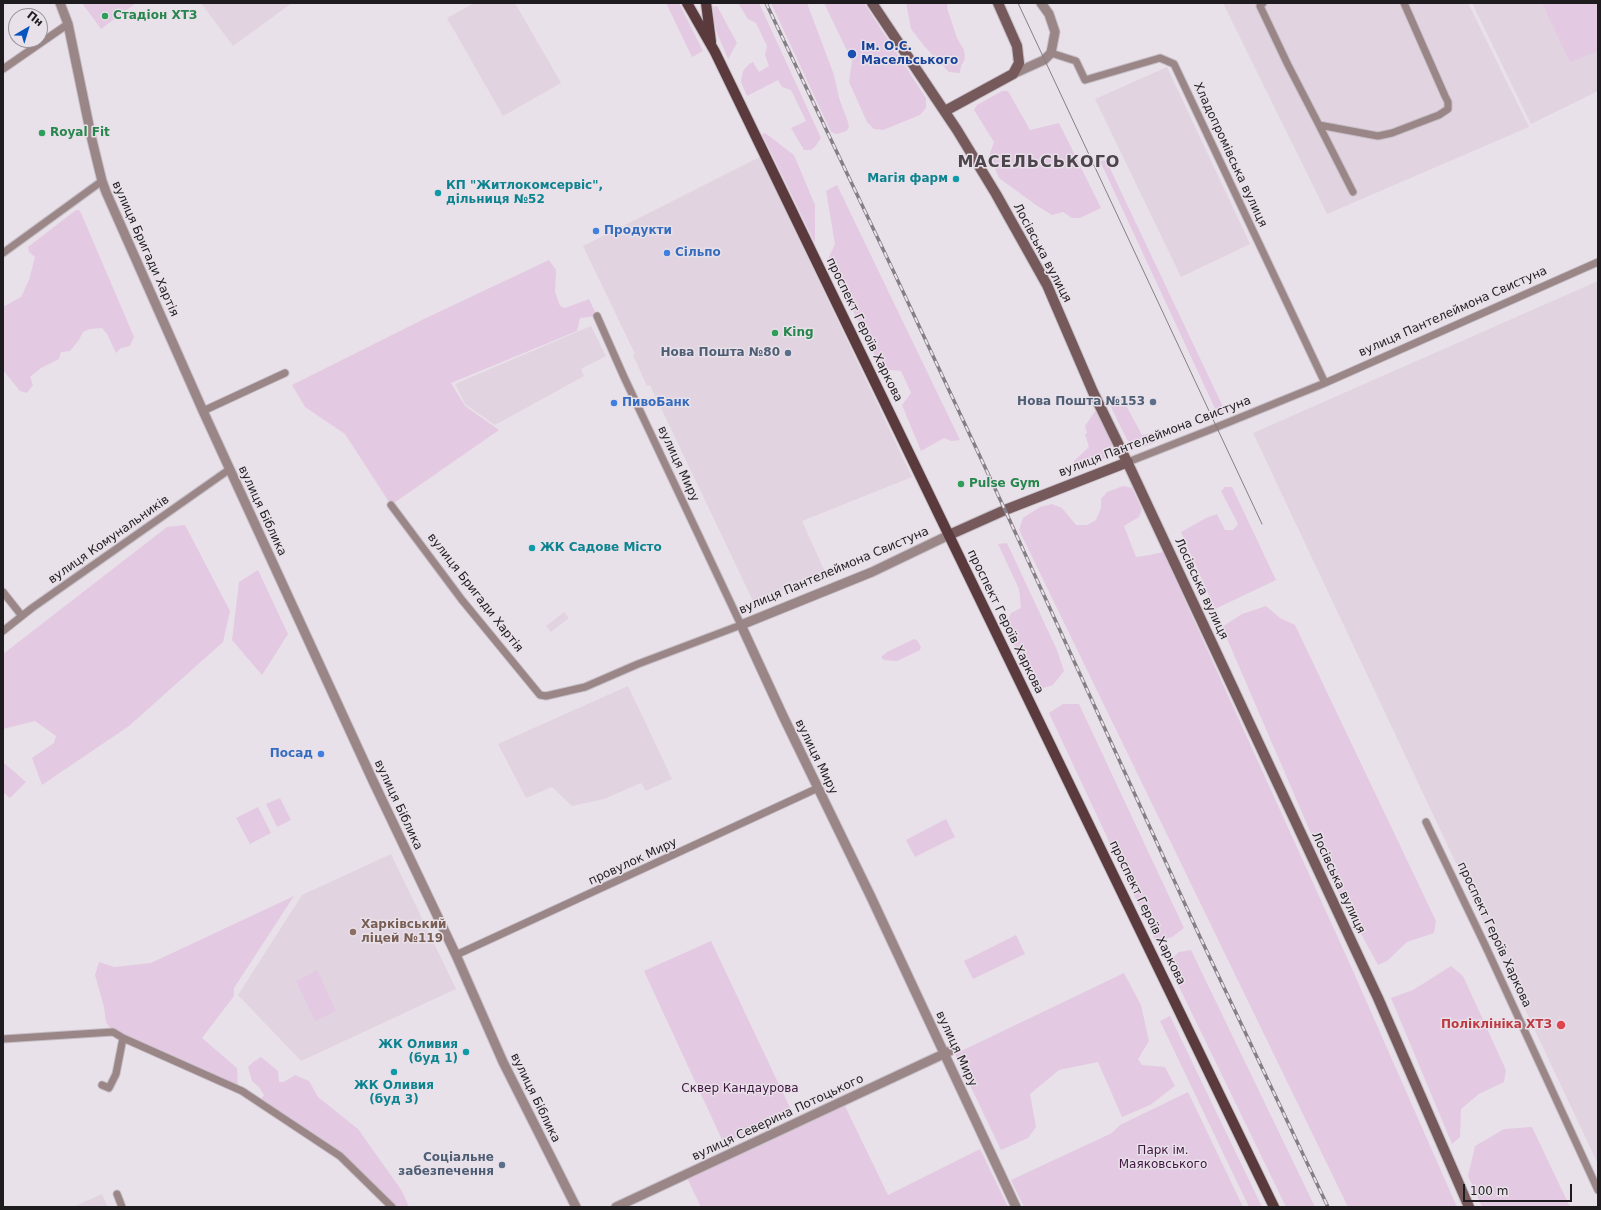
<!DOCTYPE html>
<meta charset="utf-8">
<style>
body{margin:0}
#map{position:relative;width:1601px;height:1210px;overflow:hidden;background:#e9e1e9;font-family:"DejaVu Sans",sans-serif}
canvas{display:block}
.frame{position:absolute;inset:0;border:4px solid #1f1c1f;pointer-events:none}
.north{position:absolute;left:8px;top:8px;width:40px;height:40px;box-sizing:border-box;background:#e9e1e9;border:1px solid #989298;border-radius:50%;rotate:38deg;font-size:11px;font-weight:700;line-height:16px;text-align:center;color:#1f1c1f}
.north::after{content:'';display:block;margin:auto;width:14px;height:18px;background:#0a54be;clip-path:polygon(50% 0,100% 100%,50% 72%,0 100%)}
.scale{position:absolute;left:1463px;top:1184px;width:109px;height:18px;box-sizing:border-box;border:2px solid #1f1c1f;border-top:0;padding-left:5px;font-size:12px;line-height:14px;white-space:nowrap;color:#1f1c1f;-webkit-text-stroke:3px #e9e1e9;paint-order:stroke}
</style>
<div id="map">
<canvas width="1601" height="1210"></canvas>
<div class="frame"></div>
<div class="north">Пн</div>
<div class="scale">100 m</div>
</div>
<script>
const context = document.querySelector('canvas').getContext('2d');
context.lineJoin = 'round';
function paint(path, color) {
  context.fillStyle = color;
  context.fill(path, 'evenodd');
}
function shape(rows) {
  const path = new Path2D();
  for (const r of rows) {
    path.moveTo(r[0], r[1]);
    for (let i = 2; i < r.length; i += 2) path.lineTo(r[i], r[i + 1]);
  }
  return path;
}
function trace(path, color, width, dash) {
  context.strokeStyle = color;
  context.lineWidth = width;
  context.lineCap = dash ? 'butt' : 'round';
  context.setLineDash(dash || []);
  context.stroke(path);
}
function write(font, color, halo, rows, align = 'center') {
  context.font = font + ' "DejaVu Sans",sans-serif';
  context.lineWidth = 3;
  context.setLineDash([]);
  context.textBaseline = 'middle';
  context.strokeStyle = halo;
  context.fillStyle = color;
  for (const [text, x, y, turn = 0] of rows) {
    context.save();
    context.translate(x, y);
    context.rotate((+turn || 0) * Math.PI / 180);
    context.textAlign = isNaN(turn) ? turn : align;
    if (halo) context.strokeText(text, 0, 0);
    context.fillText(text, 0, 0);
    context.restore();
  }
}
paint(shape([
 [201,3,292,3,233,46],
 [474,3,515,3,561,83,503,116,447,18],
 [1223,3,1468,3,1529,127,1327,214],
 [1472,3,1598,3,1598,91,1531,124],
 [1167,67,1250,244,1181,277,1095,99],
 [760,157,912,477,802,521,825,572,754,603,650,385,647,386,633,355,635,354,583,246],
 [1598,281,1598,1164,1253,433],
 [591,326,606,356,581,369,584,376,495,425,465,404,455,384],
 [564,612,569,618,551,632,546,626],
 [628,686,672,779,646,791,641,783,604,799,572,806,552,787,526,798,498,744],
 [391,854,456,989,301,1061,238,995,302,895],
 [102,1194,108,1207,73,1207]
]), '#e1d3e0');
paint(shape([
 [82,3,136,3,101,29],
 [666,3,679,3,703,51,692,57],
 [738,3,759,3,821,138,815,147,811,150,804,150,791,128,806,121,791,90,782,87,778,80,747,96,741,82,743,71,749,64,753,62,759,72,769,66,765,55,767,46,756,23,748,19],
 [771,3,807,3,834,75,839,98,848,122,849,128,846,131,837,134,831,132],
 [824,3,864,3,926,98,926,108,920,115,883,130,874,129,867,122,849,82,852,61],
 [906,3,948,3,947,8,957,38,964,50,965,59,961,66,960,73,949,72,925,47,911,29],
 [1542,3,1598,3,1598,51,1570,62],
 [717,6,737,43,728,59,717,33,714,20,713,7],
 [1002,91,1008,91,1030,130,1059,123,1101,208,1080,218,1072,218,1063,212,1052,215,1036,205,999,178,989,156,994,142,974,110,977,105],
 [765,133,794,155,815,205,815,243,762,134],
 [1106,160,1225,411,1218,415,1100,161],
 [837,185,960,440,951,441,944,438,921,451,902,405,911,393,901,371,881,369,828,259,835,244,826,191],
 [76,210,79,210,81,213,134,337,130,346,121,348,116,353,107,334,102,328,90,329,83,332,79,340,70,351,61,352,59,359,41,368,30,377,33,385,27,393,20,391,3,370,3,307,21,297,29,280,35,257,29,252,28,247],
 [549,260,556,270,555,292,560,306,565,308,589,299,597,316,580,318,577,331,451,383,465,406,499,430,391,505,345,434,305,407,292,385,424,319],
 [1116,396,1122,398,1142,435,1157,432,1160,437,1156,442,1143,447,1129,444,1113,411,1109,402],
 [1096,410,1112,444,1111,450,1105,458,1090,467,1079,470,1074,469,1074,461,1089,447,1085,434,1087,433,1085,426],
 [1123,486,1132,488,1142,509,1139,517,1124,526,1136,557,1150,555,1163,552,1353,971,1457,1207,1348,1207,1019,530,1023,518,1040,507,1052,504,1062,508,1076,525,1087,525,1096,520,1101,508,1101,499,1107,492],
 [1225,487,1232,487,1276,580,1215,609,1181,532,1206,518,1217,514,1225,530,1233,530,1238,524,1221,491],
 [185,525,230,611,223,642,129,726,42,785,32,758,54,743,56,736,35,721,3,729,3,654,167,527],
 [1007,543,1057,650,1064,671,1053,685,1037,690,1005,627,1011,613,1021,608,1019,589,998,544],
 [258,570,288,634,262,675,232,640,239,582],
 [1266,606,1280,618,1295,625,1436,921,1434,933,1407,942,1387,961,1378,965,1328,873,1222,627,1242,614],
 [914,639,917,640,921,647,920,650,897,661,884,660,881,657,887,652],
 [1063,704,1079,704,1184,928,1172,937,1156,942,1049,713],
 [3,762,26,782,10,798,3,792],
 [280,798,291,820,277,827,266,804],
 [258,807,271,833,250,844,236,818],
 [946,819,955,837,915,857,906,840],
 [294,896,234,988,234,996,202,1038,237,1068,238,1089,113,1032,106,1022,104,1007,95,975,99,962,114,967,151,963],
 [1016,935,1025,954,973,979,964,961],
 [711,941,792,1112,724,1144,644,971],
 [1191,950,1315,1207,1286,1207,1167,962,1179,952],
 [1451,966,1463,976,1506,1070,1504,1082,1479,1094,1461,1109,1460,1137,1452,1144,1391,998,1413,990],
 [317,970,336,1011,315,1021,296,981],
 [1124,973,1141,1005,1149,1041,1138,1059,1142,1065,1165,1067,1175,1086,1150,1105,1122,1117,1098,1062,1059,1070,1030,1094,1036,1127,1028,1138,1001,1150,955,1054],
 [1170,1016,1262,1207,1249,1207,1160,1021],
 [261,1057,278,1071,279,1082,284,1082,295,1075,309,1081,318,1097,358,1129,402,1191,409,1207,392,1207,340,1156,259,1102,264,1095,259,1087,252,1081,248,1067,253,1062],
 [1188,1092,1243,1207,1024,1207,1011,1180,1112,1133,1120,1125],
 [845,1106,888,1195,980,1149,1008,1207,701,1207,687,1178,807,1122],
 [1532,1127,1570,1207,1482,1207,1468,1176,1475,1146,1504,1129]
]), '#e3c9e2');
const minor = shape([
 [1263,3,1260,6,1288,65,1319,125,1378,136,1392,133,1439,115,1448,109,1448,102,1445,96,1404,3],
 [1051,53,1076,61,1085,80,1160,58,1174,64,1325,383],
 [3,69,68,24],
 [1319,125,1353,192],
 [3,253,102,181],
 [203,411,285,373],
 [1128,462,1212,429,1325,383,1598,262],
 [391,505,462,600,540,695,546,696,585,687,638,664,741,625,624,377,597,316],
 [3,592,22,616],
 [3,631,32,608,230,469],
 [1426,822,1485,945,1598,1190],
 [456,955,818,788],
 [3,1039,113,1032,123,1038,242,1091,340,1156,392,1207],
 [102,1085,109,1088,116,1074,123,1038],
 [117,1194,122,1207]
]);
const tertiary = shape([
 [60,3,68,24,92,140,102,181,106,192,203,411,373,781,456,955,503,1062,576,1207],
 [1013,74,1044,60,1051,53,1055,32,1049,14,1041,3],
 [949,535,872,572,741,625,783,716,871,897,1016,1207],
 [616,1207,950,1051]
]);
const secondary = shape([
 [872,3,957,130,996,194,1047,285,1093,392,1131,470,1378,998,1469,1207],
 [945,111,1013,74,1019,63,1017,46,998,3],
 [949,535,1005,510,1128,462]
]);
const primary = shape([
 [687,3,715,52,1274,1207],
 [706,3,711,42]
]);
trace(minor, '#c5bec5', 9);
trace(tertiary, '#c5bec5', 11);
trace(secondary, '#c5bec5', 12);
trace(primary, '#c5bec5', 12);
trace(minor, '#9a8587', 7);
trace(tertiary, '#9a8587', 9);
trace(secondary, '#75595b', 10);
trace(primary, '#5b3a3d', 10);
trace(shape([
 [1018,3,1262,524]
]), '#857f85', 1);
const rail = shape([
 [766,3,891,266,1005,510,1200,937,1328,1207]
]);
trace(rail, '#857f85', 3.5);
trace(rail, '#e9e1e9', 2, [6]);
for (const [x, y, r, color] of [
 [105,16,4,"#2e9e5b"],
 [852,54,5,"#1a4fb4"],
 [42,133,4,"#2e9e5b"],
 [956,179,4,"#0f9aa8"],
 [438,193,4,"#0f9aa8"],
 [596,231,4,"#3f7fe0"],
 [667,253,4,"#3f7fe0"],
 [775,333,4,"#2e9e5b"],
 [788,353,4,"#5c6f8a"],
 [1153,402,4,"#5c6f8a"],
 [614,403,4,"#3f7fe0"],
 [961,484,4,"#2e9e5b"],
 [532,548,4,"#0f9aa8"],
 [321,754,4,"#3f7fe0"],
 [353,932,4,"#8d6e63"],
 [1561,1025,5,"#e0444e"],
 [466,1052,4,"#0f9aa8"],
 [394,1072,4,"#0f9aa8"],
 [502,1165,4,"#5c6f8a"]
]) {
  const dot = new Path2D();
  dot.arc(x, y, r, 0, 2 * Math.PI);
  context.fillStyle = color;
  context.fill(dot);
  trace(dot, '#e9e1e9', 1.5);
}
write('bold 12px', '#27864d', '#e9e1e9', [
 ["Стадіон ХТЗ",113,16],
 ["Royal Fit",50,133],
 ["King",783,333],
 ["Pulse Gym",969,484]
], 'left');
write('bold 12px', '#164399', '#e9e1e9', [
 ["Ім. О.С.",861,47],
 ["Масельського",861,61]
], 'left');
write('12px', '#1f1c1f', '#e9e1e9', [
 ["Хладопромівська вулиця",1230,155,65],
 ["вулиця Бригади Хартія",145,249,66],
 ["Лосівська вулиця",1042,253,62],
 ["вулиця Пантелеймона Свистуна",1453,312,-24],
 ["проспект Героїв Харкова",864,330,64],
 ["вулиця Пантелеймона Свистуна",1155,437,-21],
 ["вулиця Миру",678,464,65],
 ["вулиця Біблика",262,511,65],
 ["вулиця Комунальників",109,540,-35],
 ["вулиця Пантелеймона Свистуна",834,571,-23],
 ["Лосівська вулиця",1201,589,65],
 ["вулиця Бригади Хартія",475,593,52],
 ["проспект Героїв Харкова",1005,622,64],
 ["вулиця Миру",816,757,64],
 ["вулиця Біблика",398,805,65],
 ["провулок Миру",633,862,-25],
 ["Лосівська вулиця",1338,883,65],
 ["проспект Героїв Харкова",1147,913,64],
 ["проспект Героїв Харкова",1494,935,65],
 ["вулиця Миру",956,1049,65],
 ["вулиця Біблика",535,1098,64],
 ["вулиця Северина Потоцького",778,1118,-25]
]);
write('bold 12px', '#0d838f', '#e9e1e9', [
 ["Магія фарм",948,179],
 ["КП \"Житлокомсервіс\",",446,186,"left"],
 ["дільниця №52",446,200,"left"],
 ["ЖК Садове Місто",540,548,"left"],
 ["ЖК Оливия",458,1045],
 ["(буд 1)",458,1059],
 ["ЖК Оливия",394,1086,"center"],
 ["(буд 3)",394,1100,"center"]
], 'right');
write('bold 12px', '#366cbe', '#e9e1e9', [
 ["Продукти",604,231],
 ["Сільпо",675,253],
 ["ПивоБанк",622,403],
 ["Посад",313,754,"right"]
], 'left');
write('bold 12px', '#4e5e75', '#e9e1e9', [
 ["Нова Пошта №80",780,353],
 ["Нова Пошта №153",1145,402],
 ["Соціальне",494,1158],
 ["забезпечення",494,1172]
], 'right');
write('bold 12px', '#785e54', '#e9e1e9', [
 ["Харківський",361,925],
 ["ліцей №119",361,939]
], 'left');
write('bold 12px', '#be3a42', '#e9e1e9', [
 ["Поліклініка ХТЗ",1552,1025]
], 'right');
write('12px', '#3f173f', '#e9e1e9', [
 ["Сквер Кандаурова",740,1089],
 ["Парк ім.",1163,1151],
 ["Маяковського",1163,1165]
]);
context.letterSpacing = '1px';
write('bold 16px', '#4c454c', '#e9e1e9', [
 ["МАСЕЛЬСЬКОГО",1039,163]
]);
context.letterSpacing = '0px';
</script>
